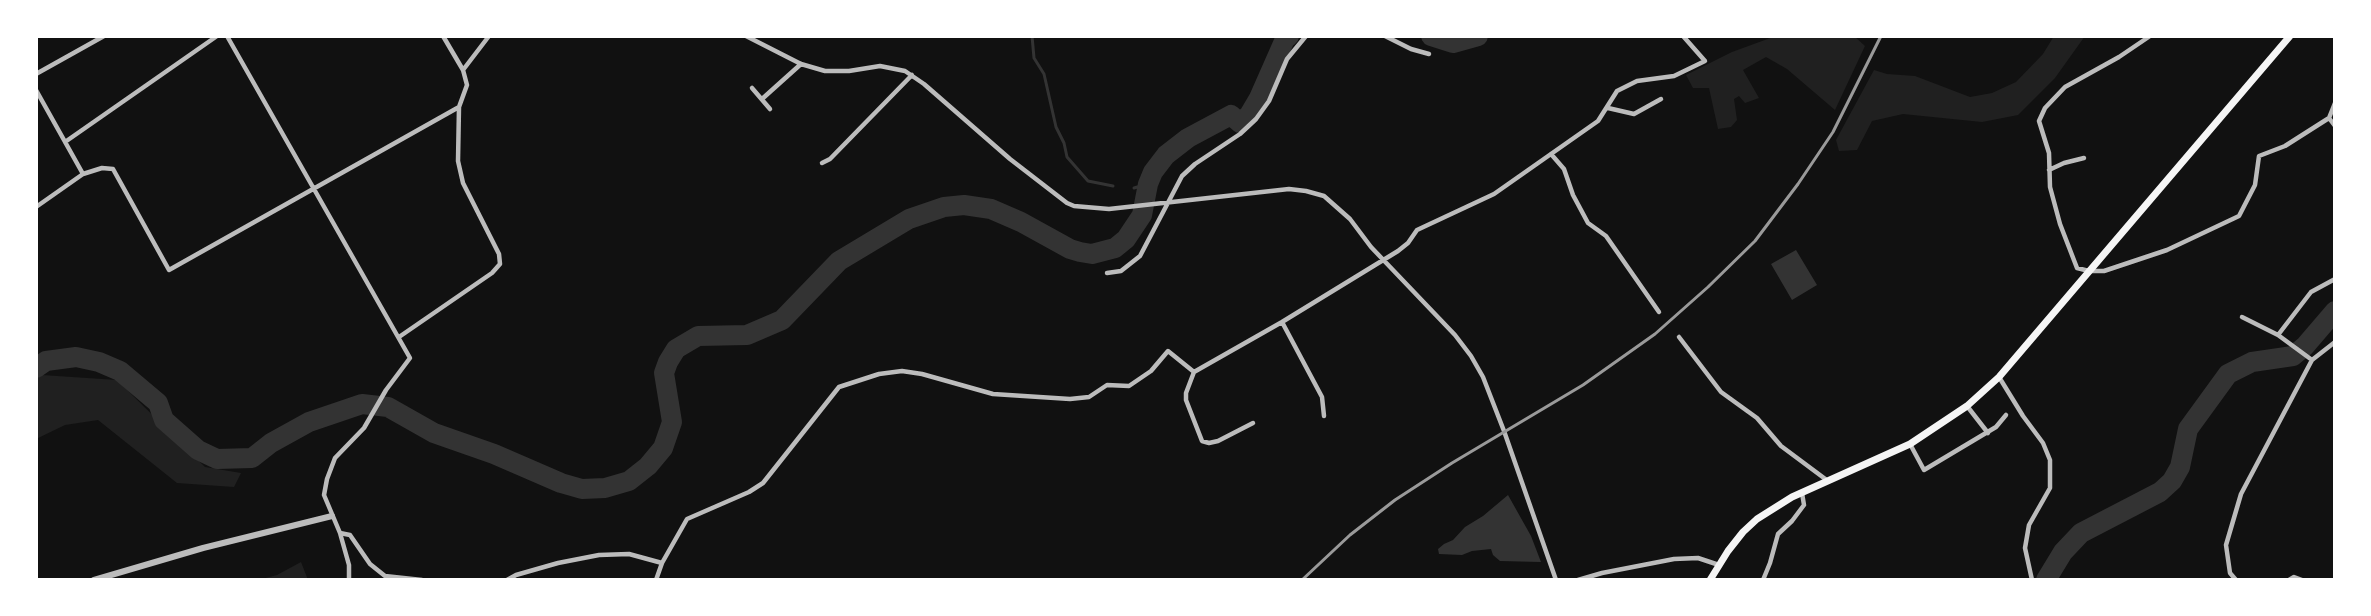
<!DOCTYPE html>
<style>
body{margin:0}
#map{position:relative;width:2371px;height:616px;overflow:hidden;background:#111;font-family:Figtree,sans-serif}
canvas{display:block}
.frame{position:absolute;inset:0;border:38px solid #fff;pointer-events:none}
</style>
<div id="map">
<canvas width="2371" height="616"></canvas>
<div class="frame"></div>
</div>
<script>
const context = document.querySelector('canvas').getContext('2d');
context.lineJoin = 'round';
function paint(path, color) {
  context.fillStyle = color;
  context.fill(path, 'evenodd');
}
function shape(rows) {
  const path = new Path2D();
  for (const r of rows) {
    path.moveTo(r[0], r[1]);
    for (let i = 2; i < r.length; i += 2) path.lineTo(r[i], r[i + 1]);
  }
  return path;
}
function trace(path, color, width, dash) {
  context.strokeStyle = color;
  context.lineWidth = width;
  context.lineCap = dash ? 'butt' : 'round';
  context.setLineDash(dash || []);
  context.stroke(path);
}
paint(shape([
 [1795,36,1854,36,1865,46,1835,110,1787,69,1766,57,1743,70,1759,98,1745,103,1739,96,1734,99,1737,120,1731,127,1718,129,1709,88,1693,88,1686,75,1732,52,1773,37],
 [2054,36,2085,36,2055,78,2018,115,1982,122,1903,114,1872,121,1857,150,1839,151,1836,140,1874,70,1887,74,1915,76,1970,97,1992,93,2016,82,2043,54],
 [42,375,117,380,205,467,241,473,234,487,177,483,98,420,65,425,36,439,36,379],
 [301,562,308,580,258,580,277,575]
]), '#202020');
paint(shape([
 [1796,250,1817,285,1792,300,1771,264],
 [1508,495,1531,536,1541,562,1500,561,1493,555,1491,549,1472,551,1462,555,1439,554,1438,549,1444,544,1453,540,1465,527,1483,516]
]), '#333');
trace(shape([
 [1032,36,1034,58,1044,74,1056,127,1064,143,1067,157,1088,181,1113,186],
 [1134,188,1148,184]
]), '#333', 3);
trace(shape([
 [1431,36,1453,43,1478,36],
 [36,368,46,361,76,357,99,362,120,371,158,403,164,420,198,450,217,459,252,458,271,443,309,422,362,404,388,407,434,433,494,454,561,483,582,489,605,488,629,481,648,466,663,448,672,422,664,373,668,362,676,349,698,336,747,335,782,320,839,261,909,219,944,207,964,205,991,209,1021,222,1070,249,1080,252,1092,254,1115,248,1126,239,1142,215,1148,184,1153,172,1166,155,1188,138,1231,115,1240,123,1249,115,1259,98,1285,39,1289,36],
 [2046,580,2063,552,2081,533,2160,492,2172,481,2180,467,2188,429,2228,374,2252,362,2293,356,2305,346,2335,311]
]), '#333', 20);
trace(shape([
 [227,36,410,358,386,390,364,428,335,458,327,479,324,495,340,533,349,565,349,580],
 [443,36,463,70],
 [746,36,801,64,825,71,849,71,880,66,905,71,924,84,1010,159,1067,203,1074,206,1109,209,1289,189,1306,191,1324,196,1350,219,1371,247,1455,335,1471,356,1483,377,1504,431,1556,580],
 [1385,36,1411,49,1429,54],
 [2150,36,2119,57,2065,87,2045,108,2039,121,2049,153,2050,187,2060,224,2077,268,2089,271,2104,271,2167,250,2239,216,2255,185,2259,156,2285,146,2329,118,2335,103],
 [36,74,104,36],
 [752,88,770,109],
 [36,90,83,174,102,168,113,169,169,270,459,107,467,85,463,70,489,36],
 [762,99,801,64],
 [1608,108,1634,114,1661,99],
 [2329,118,2335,126],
 [65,142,217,36],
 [1551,154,1564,169,1573,195,1588,223,1606,236,1659,312],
 [822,163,830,159,912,75],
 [2049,170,2064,163,2084,158],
 [36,207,83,174],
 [1107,273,1121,271,1140,256,1182,176,1195,164,1240,134,1256,119,1269,101,1287,59,1306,36],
 [1282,322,1322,397,1324,416],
 [2278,335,2311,292,2335,279],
 [399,337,492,273,500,264,499,254,463,183,458,161,459,107],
 [1679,337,1721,392,1757,418,1781,446,1828,481],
 [2312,360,2335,342],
 [1194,372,1186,393,1186,400,1202,441,1209,443,1218,441,1253,423],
 [1999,377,2023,416,2043,443,2050,460,2050,488,2029,525,2025,548,2032,580],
 [1967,406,1988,433],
 [1910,444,1924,470,1996,427,2006,415],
 [340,533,350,535,370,564,385,576,422,580],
 [507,580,516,575,558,563,599,555,629,554,662,563,687,519,749,492,763,483,839,387,879,374,902,371,922,374,993,394,1070,399,1089,397,1107,385,1129,386,1151,371,1168,351,1194,372,1282,322,1398,251,1408,243,1417,230,1494,194,1598,121,1617,91,1637,81,1674,76,1705,61,1683,36],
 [656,580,662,563],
 [1578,580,1602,573,1674,559,1698,558,1719,565],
 [1763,580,1770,563,1778,534,1792,521,1804,505,1802,493],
 [2236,580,2230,573,2226,545,2241,494,2312,360,2278,335,2242,317],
 [2289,580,2294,577,2302,580]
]), '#bcbcbc', 4.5);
trace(shape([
 [94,580,203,548,332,516]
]), '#bcbcbc', 6);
trace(shape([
 [1710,580,1728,551,1743,532,1757,519,1792,497,1910,444,1967,406,1999,377,2290,36]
]), '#f5f5f5', 7);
trace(shape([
 [1302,580,1350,535,1395,500,1452,463,1583,385,1655,334,1708,287,1755,241,1798,184,1833,132,1881,36]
]), '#9a9a9a', 3);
</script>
